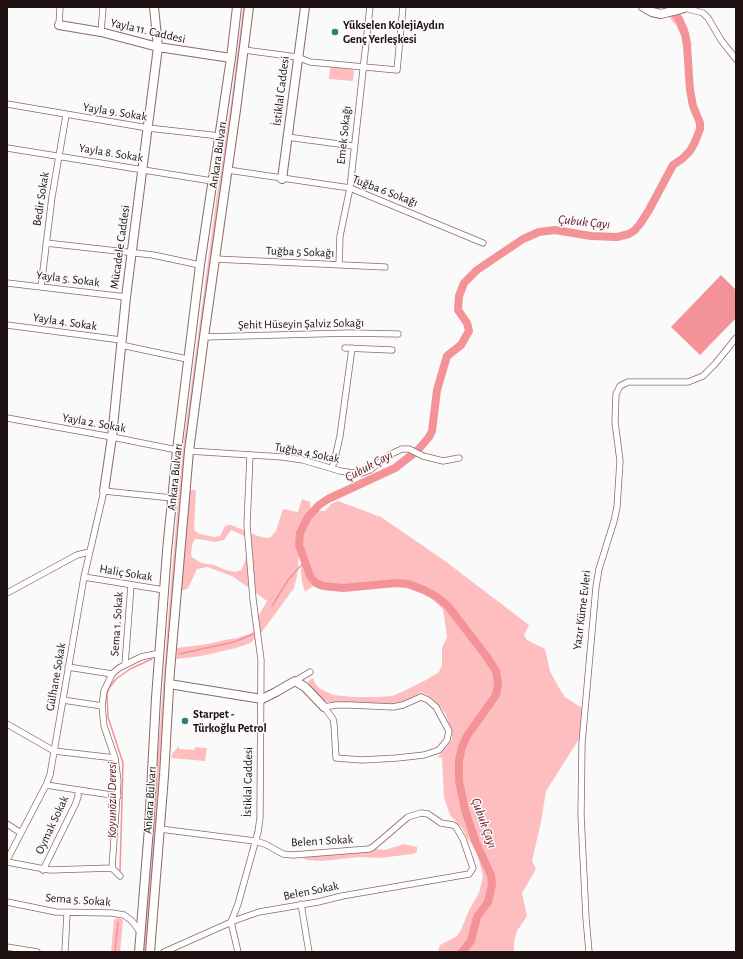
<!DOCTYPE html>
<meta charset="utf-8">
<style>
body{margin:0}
#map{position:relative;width:743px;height:959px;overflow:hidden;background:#fafafa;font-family:"Alegreya Sans",sans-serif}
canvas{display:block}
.frame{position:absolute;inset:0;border:8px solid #1f1111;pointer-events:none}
</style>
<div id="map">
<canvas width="743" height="959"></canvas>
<div class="frame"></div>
</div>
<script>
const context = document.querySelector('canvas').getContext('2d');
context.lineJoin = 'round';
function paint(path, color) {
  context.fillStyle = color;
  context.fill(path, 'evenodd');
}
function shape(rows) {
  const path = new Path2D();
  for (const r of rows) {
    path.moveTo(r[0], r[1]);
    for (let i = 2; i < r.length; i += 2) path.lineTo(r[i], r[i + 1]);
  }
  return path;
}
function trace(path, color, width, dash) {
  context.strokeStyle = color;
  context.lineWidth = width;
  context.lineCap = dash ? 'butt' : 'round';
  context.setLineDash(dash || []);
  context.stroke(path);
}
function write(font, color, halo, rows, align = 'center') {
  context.font = font + ' "Alegreya Sans",sans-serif';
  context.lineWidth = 3;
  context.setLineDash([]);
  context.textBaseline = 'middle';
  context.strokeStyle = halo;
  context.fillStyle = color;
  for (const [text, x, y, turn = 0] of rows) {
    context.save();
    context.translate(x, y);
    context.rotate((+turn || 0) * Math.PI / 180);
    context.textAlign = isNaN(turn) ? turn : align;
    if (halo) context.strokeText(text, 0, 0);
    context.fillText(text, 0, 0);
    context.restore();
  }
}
paint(shape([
 [243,7,246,7,232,112,196,362,184,458,172,602,146,952,143,952,170,593,182,455,216,201,232,96],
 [661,7,676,7,687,26,692,45,683,44,682,38,677,27],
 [330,67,354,70,353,81,329,79],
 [190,490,196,490,194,528,195,531,200,534,214,537,220,536,225,526,228,525,231,525,258,536,266,538,271,537,276,531,283,509,298,512,302,499,310,502,311,511,325,511,331,504,338,501,381,517,445,561,529,625,524,635,527,640,545,649,550,671,559,688,565,697,582,708,581,736,546,791,541,822,532,861,536,869,522,893,527,916,517,931,514,942,514,952,438,952,440,945,457,936,461,930,469,910,479,893,483,876,476,849,467,838,462,828,450,815,444,797,442,758,438,757,449,744,452,739,452,732,445,713,438,704,432,698,421,692,406,701,398,704,388,705,361,703,332,703,323,700,311,688,308,681,313,678,315,683,319,688,333,695,354,697,377,697,392,696,402,692,426,680,439,672,442,665,442,648,447,637,443,609,426,594,397,585,337,591,326,590,313,586,305,592,302,582,301,572,302,544,299,554,297,576,294,588,259,636,250,643,236,648,201,656,176,659,177,648,208,644,225,640,237,638,250,634,255,630,258,617,267,601,232,576,207,567,197,569,188,588,181,591],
 [231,530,245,536,247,544,245,562,241,570,235,572,226,570,214,565,202,563,193,558,191,555,192,545,195,539,199,539,215,542,224,540],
 [179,746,179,749,194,750,195,747,207,748,205,761,171,758,172,754],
 [404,844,417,847,417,852,413,854,379,858,359,857,322,861,306,860,303,858,304,853,370,847,375,849,385,850],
 [116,918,123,919,123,920,120,952,111,952,114,920]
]), '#febec0');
paint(shape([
 [721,275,736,290,736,318,700,355,671,327]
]), '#f39398');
trace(shape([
 [272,606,288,580,305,561],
 [179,654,234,642,253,634],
 [120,872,123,763,108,717,107,694,109,688,116,679,130,669,152,659],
 [115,952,118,922]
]), '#f39398', 1.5);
trace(shape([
 [462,952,471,941,477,917,488,902,492,885,491,875,476,843,465,810,459,781,459,760,462,747,467,736,496,695,498,683,496,671,487,657,447,605,437,597,424,590,408,584,396,583,343,588,323,586,316,583,310,576,299,545,300,533,308,517,319,505,328,499,395,468,418,450,429,437,432,431,437,390,447,356,461,345,469,331,467,323,458,310,459,296,464,283,477,270,523,239,539,232,555,230,591,236,617,237,629,234,635,230,640,224,649,210,673,165,682,159,690,151,695,142,700,129,700,123,693,106,690,90,687,46,685,34,679,19,670,7]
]), '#f39398', 8);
const street = shape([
 [685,8,703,13,708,18,721,40,736,59],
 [59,25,60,7],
 [101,32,103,7],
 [244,50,297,57,310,62,397,70,403,7],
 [7,104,148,128,220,136],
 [287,137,354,146],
 [7,148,212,181],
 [228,170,350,188,483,243],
 [46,243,153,255,200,265],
 [215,259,385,267],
 [339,265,340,236,350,188,370,7],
 [7,283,126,297],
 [41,287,52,197,66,115],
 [7,325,121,340],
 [204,337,350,333,398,334],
 [121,345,187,359],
 [345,348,392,350],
 [7,418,112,437,177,450],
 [189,451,283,457,303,460,340,471,354,473,362,473,370,470,389,455,402,449,409,449,423,456,443,461,459,458],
 [332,468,336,454,340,436,352,348],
 [84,577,164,590],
 [7,593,77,555,89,552],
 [125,665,131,585],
 [68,667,112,674],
 [295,681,310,672],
 [421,697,428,700,436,707,449,731,447,740,439,750,424,755,397,758,362,760,336,758,334,724,333,719,324,707,336,705,350,705,393,707,403,705,421,697],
 [63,700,102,706],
 [7,724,54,751,115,758],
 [46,785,118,796],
 [7,824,21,833],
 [160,829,255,841,265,844,283,854,293,855,369,849,373,847,408,817,421,813,428,814,441,823,453,825,456,827,463,839,473,868,469,874,342,896,318,902,259,912,236,920,164,952],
 [7,860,46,785,50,775,84,577,104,491,172,498],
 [7,862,50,870,112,868,120,876],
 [112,868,118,781,115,758,104,726,102,706,104,691,112,674,119,668,141,657,160,653],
 [43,870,75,805,78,797,78,790],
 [7,902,56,912,112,913,124,915,132,921,141,933],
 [301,904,309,952],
 [7,947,37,952],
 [65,952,67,913],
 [238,952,231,922,238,904,258,832,260,818,261,660,253,599,247,525,250,455],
 [589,952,586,918,581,815,582,743,596,587,599,569,614,521,617,507,620,461,615,422,616,394,620,386,628,382,688,382,703,376,715,364,736,338]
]);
const secondary = shape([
 [643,7,652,12,661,14,681,9,686,7],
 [59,25,101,32,158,47,231,58],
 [282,179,305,7],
 [104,491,112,437,126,297,158,47,154,7],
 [169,684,262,699,276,692,295,681,305,687,324,707],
 [139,952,149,828,156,698,167,551,177,450,200,265,231,58,237,7],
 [150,952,164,776,170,671,189,451,204,337,236,110,249,7]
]);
trace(street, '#8d696a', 7);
trace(secondary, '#8d696a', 10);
trace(street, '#fff', 5.5);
trace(secondary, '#fff', 8);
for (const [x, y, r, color] of [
 [335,32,4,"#317a7b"],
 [185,721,4,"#317a7b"]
]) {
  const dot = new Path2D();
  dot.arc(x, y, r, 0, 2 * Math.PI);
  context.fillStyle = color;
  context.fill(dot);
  trace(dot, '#fafafa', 1.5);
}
write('bold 12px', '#1f1111', '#fafafa', [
 ["Yükselen KolejiAydın",343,25],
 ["Genç Yerleşkesi",343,39],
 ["Starpet -",193,714],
 ["Türkoğlu Petrol",193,728]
], 'left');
write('12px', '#1f1111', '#fafafa', [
 ["Yayla 11. Caddesi",148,31,13],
 ["İstiklal Caddesi",281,91,-83],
 ["Yayla 9. Sokak",115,112,9],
 ["Emek Sokağı",344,135,-84],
 ["Yayla 8. Sokak",111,153,9],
 ["Ankara Bulvarı",218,155,-82],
 ["Tuğba 6 Sokağı",385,191,21],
 ["Bedir Sokak",41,199,-81],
 ["Mücadele Caddesi",120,247,-82],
 ["Tuğba 5 Sokağı",300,252,2],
 ["Yayla 5. Sokak",68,279,7],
 ["Yayla 4. Sokak",65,322,8],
 ["Şehit Hüseyin Şalviz Sokağı",301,324,-1],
 ["Yayla 2. Sokak",94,423,10],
 ["Tuğba 4 Sokak",307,453,11],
 ["Ankara Bulvarı",175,477,-84],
 ["Haliç Sokak",126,573,9],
 ["Yazır Küme Evleri",582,610,-83],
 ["Sema 1. Sokak",117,624,-86],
 ["Gülhane Sokak",56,677,-80],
 ["İstiklal Caddesi",248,782,-89],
 ["Ankara Bulvarı",150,800,-86],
 ["Oymak Sokak",52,825,-65],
 ["Belen 1 Sokak",322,841,-3],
 ["Belen Sokak",311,891,-11],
 ["Sema 5. Sokak",78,900,4]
]);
write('italic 13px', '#671221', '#fafafa', [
 ["Çubuk Çayı",584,222,6],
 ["Çubuk Çayı",369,466,-28],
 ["Koyunözü Deresi",112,800,-90],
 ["Çubuk Çayı",484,823,70]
]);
</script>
